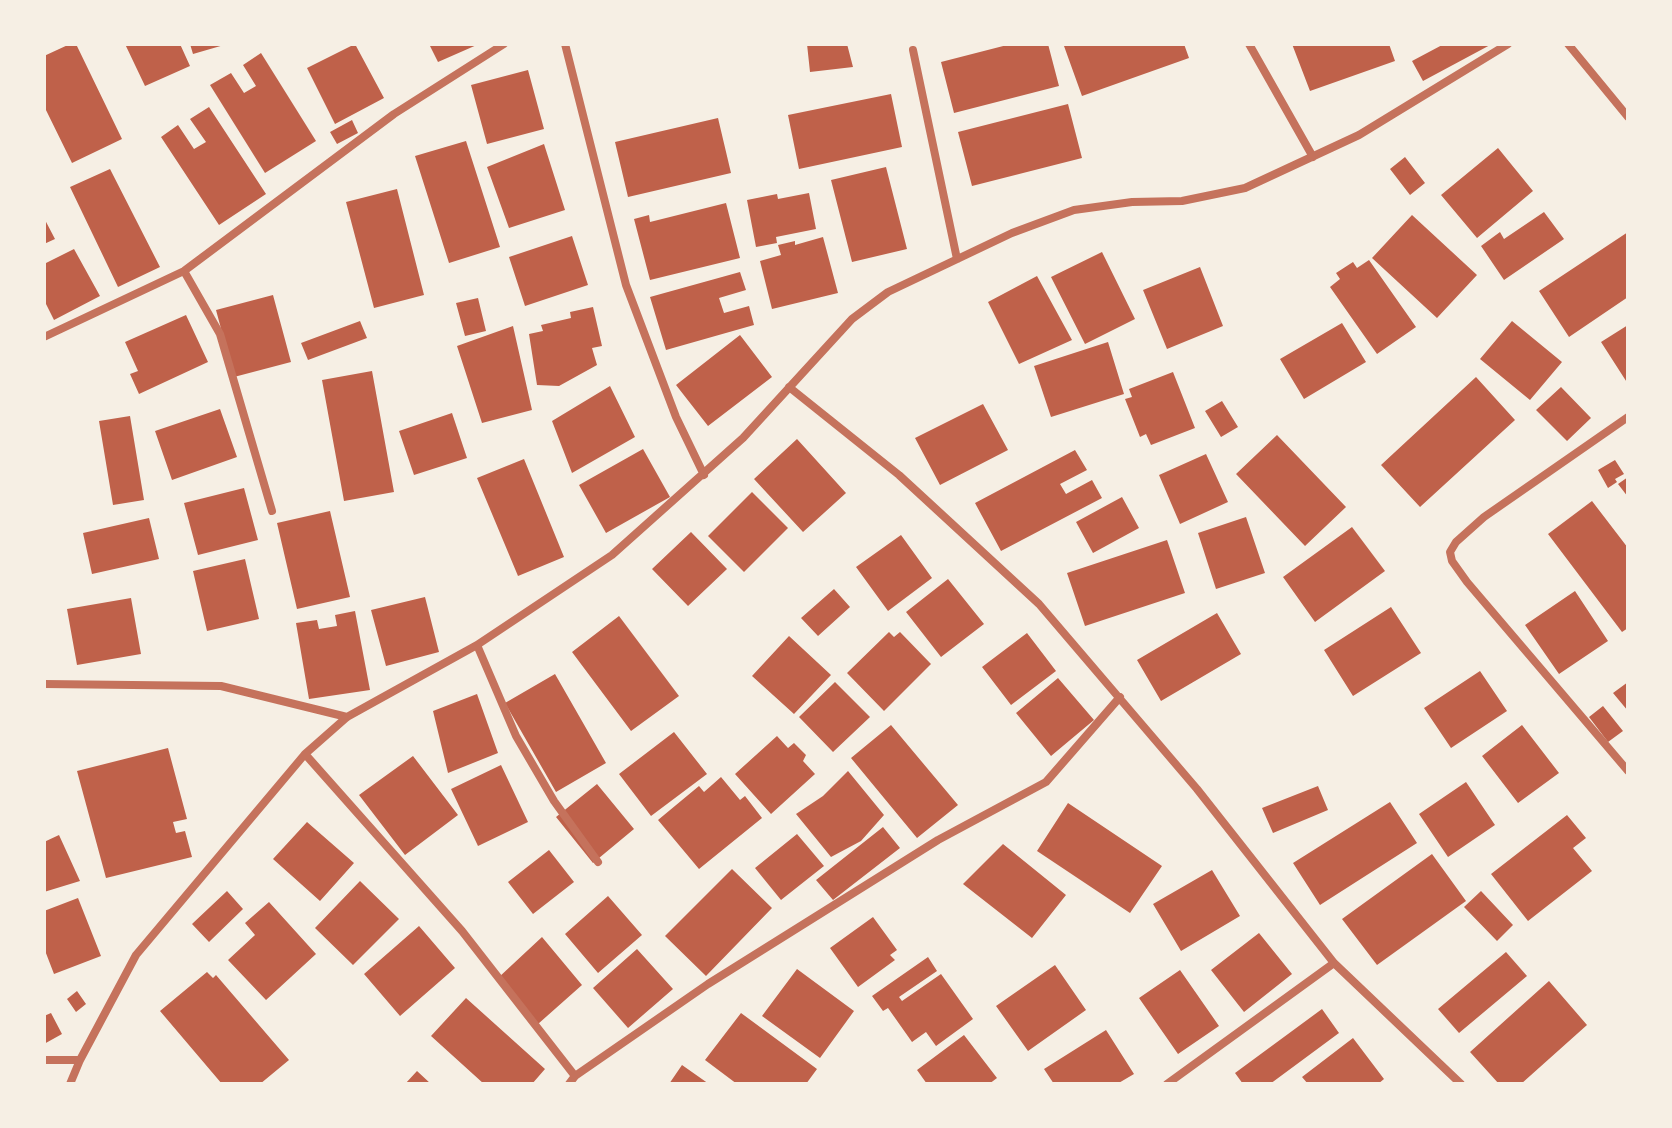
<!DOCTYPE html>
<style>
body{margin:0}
#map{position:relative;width:1672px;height:1128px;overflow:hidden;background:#f6efe4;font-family:Rubik,sans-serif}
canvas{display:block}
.frame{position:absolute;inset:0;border:46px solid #f6efe4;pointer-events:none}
</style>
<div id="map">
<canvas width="1672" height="1128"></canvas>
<div class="frame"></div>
</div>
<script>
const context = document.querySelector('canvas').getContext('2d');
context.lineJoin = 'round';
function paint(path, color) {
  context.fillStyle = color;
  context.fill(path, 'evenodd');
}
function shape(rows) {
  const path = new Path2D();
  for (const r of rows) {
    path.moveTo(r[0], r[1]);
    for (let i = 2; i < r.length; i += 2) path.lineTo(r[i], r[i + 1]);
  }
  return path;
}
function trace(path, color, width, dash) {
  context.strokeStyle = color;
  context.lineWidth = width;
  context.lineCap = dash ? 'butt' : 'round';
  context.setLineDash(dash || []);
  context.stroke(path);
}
paint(shape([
 [70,44,76,44,122,139,72,163,44,106,44,56],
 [125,44,180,44,190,66,145,86],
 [190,44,224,44,224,45,193,54],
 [355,44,384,98,335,124,307,68],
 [429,44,479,44,438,62],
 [807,44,847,44,853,67,810,72],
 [1011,44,1048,44,1059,86,954,113,941,62],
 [1068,44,1184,44,1189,58,1082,96,1064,46],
 [1292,44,1389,44,1395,61,1310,91],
 [1444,44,1492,44,1423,81,1412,61],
 [261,53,316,141,265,173,210,85,231,73,244,93,256,86,243,65],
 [528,70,544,129,487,144,471,85],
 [891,94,902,147,799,169,788,115],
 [1068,104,1082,158,972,186,958,132],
 [209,107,266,194,219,225,161,137,178,125,194,149,206,142,190,119],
 [718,118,731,173,628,197,615,142],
 [352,120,358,133,337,144,330,132],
 [466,141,500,247,449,263,415,156],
 [544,144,565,210,509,228,487,167],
 [1498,148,1533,191,1477,238,1441,195],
 [1405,157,1425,183,1410,195,1390,169],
 [886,167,907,249,852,262,831,180],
 [110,169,160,267,118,287,70,187],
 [397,189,424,295,374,308,346,202],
 [809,193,816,229,776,237,777,243,756,247,747,200,777,194,778,199],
 [726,203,740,258,650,280,634,219,649,215,650,222],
 [1544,212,1564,239,1504,280,1481,246,1500,232,1504,239],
 [1412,215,1477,275,1437,318,1372,258],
 [44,218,55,239,44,244],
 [1628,232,1628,297,1569,337,1539,291],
 [572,236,588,285,525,306,509,257],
 [823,237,838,293,772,309,760,261,781,255,778,245,795,241,795,245],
 [74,249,100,296,54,320,44,300,44,264],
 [1102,252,1135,319,1085,344,1051,277],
 [1369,260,1416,327,1377,354,1330,287,1340,279,1336,273,1353,262,1357,268],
 [1200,267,1223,326,1167,349,1143,290],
 [740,272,746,290,719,298,724,313,749,306,754,325,666,350,650,297],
 [1037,276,1072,340,1019,364,988,302],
 [273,295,291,362,234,377,216,310],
 [478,298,486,331,465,336,456,303],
 [593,307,602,346,592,348,597,365,559,386,537,385,529,334,543,331,541,325,571,318,570,312],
 [186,315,208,362,139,394,130,374,138,371,125,342],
 [360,321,367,338,308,360,301,343],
 [1512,321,1562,362,1530,400,1480,359],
 [1342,323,1366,362,1304,399,1280,359],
 [1628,325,1628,384,1601,342],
 [513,326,532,410,482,423,457,346],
 [740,335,772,377,708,426,676,385],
 [1108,342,1124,394,1051,417,1034,366],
 [372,371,394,492,344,501,322,380],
 [1173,372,1195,428,1151,445,1146,434,1140,437,1125,399,1132,397,1129,389],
 [1476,377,1515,420,1420,507,1381,465],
 [610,386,635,437,572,473,552,421],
 [1561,387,1591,418,1567,441,1536,410],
 [1222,401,1238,427,1221,437,1205,411],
 [983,404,1008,450,940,485,915,438],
 [220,409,237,457,172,480,155,431],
 [452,413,467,458,414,475,399,431],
 [130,416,144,500,113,505,99,421],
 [1277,435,1346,507,1305,546,1236,474],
 [797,439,846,493,803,532,754,479],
 [643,449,670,497,606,533,579,485],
 [1075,450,1087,470,1060,484,1066,494,1092,480,1102,498,1001,551,975,503],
 [1206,454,1228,502,1180,524,1159,475],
 [524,459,564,557,518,576,477,478],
 [1615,460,1624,474,1615,479,1617,482,1608,488,1598,470],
 [1628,477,1628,497,1618,484],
 [244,488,258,540,198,555,184,503],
 [752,492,788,528,744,572,708,536],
 [1122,497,1139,528,1093,553,1076,522],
 [1592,501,1628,548,1628,628,1622,632,1548,534],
 [330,511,350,597,297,609,277,523],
 [1246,517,1265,573,1216,589,1198,533],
 [149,518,159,559,92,574,83,533],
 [1352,527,1385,571,1315,622,1283,577],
 [691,532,727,569,688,606,652,569],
 [901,535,932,578,888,611,856,567],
 [1167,540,1185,593,1085,626,1067,573],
 [245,559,259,619,207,631,193,571],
 [948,579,984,624,941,657,906,612],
 [834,589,850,607,818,636,801,618],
 [1575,591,1608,641,1559,674,1525,625],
 [425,597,439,652,386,666,371,610],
 [131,598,141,654,77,665,67,609],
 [1391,607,1421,653,1353,696,1324,650],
 [355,611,370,690,309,699,296,623,317,620,319,629,337,626,335,615],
 [1217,613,1241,654,1161,701,1137,660],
 [619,616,679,696,631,731,572,652],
 [889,632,894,637,900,632,931,664,884,711,847,673],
 [1027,633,1056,671,1011,705,982,667],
 [789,636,831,675,794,714,752,676],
 [1480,671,1507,711,1451,748,1424,708],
 [555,674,606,763,556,792,505,703],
 [1058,678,1094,720,1051,756,1016,713],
 [835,682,870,717,833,752,799,717],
 [1628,682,1628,711,1613,693],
 [477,694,498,753,448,773,433,711],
 [1603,706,1623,731,1608,742,1589,717],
 [891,725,958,805,917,838,851,758],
 [1522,725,1559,773,1518,803,1482,756],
 [674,732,707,774,651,816,619,774],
 [777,736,788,748,794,743,806,755,803,761,815,774,771,814,735,774],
 [168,748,187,819,173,822,176,833,185,831,192,857,106,878,77,771],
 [413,756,458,815,405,855,359,795],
 [501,765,528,822,478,846,451,789],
 [848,771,884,815,861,841,831,857,796,814,823,796],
 [721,777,740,800,745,796,762,818,699,869,658,820,699,786,704,792],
 [1466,782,1495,825,1448,857,1419,814],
 [597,784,634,829,593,863,556,817],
 [1318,786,1328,810,1273,833,1262,808],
 [1390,802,1417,843,1320,905,1293,863],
 [1068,803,1162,866,1130,913,1037,851],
 [1567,815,1586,838,1573,848,1592,871,1528,921,1491,874],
 [307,822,354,863,320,901,273,859],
 [883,827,900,848,833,900,816,880],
 [797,834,824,866,781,900,755,868],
 [59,835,80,881,44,892,44,842],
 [1003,844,1066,895,1032,938,963,884],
 [549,850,574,882,533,914,508,882],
 [1432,854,1466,901,1377,965,1342,919],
 [732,869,772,908,706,976,665,936],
 [1212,870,1240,916,1181,951,1153,904],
 [360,881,399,919,353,965,315,928],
 [227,891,243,909,209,942,192,924],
 [1481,891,1513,925,1497,941,1464,907],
 [608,896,642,935,598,973,565,934],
 [78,898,101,956,54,974,44,948,44,911],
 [269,902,316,954,266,1000,228,960,255,935,245,923],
 [873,917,897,950,890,955,895,960,858,987,830,948],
 [419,926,455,968,400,1016,364,974],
 [1259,933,1292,974,1244,1012,1211,970],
 [542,937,582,985,538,1024,498,978],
 [637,949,673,989,628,1028,593,988],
 [1506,952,1527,976,1459,1033,1438,1009],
 [928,957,937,971,899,997,902,1001,941,974,973,1019,936,1046,926,1032,912,1042,888,1008,883,1011,872,996],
 [1055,965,1086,1010,1028,1051,996,1006],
 [797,969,854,1011,820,1058,762,1016],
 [1180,970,1219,1026,1178,1054,1139,998],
 [207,972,213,978,216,975,289,1060,260,1084,222,1084,160,1011],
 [1549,981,1587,1025,1521,1084,1499,1084,1470,1052],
 [77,991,86,1004,76,1012,67,999],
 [466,998,545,1069,532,1084,484,1084,431,1036],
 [1322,1009,1339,1033,1270,1084,1243,1084,1235,1073],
 [51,1013,62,1034,44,1044,44,1016],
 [741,1013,817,1069,806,1084,737,1084,705,1060],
 [1106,1030,1134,1074,1117,1084,1054,1084,1044,1069],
 [964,1035,997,1078,989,1084,927,1084,917,1070],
 [1353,1038,1384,1079,1378,1084,1308,1084,1302,1077],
 [682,1065,709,1084,669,1084],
 [417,1071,431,1084,405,1084]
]), '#bf614a');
trace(shape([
 [565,44,626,285,676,417,704,475],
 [1249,44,1313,157],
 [1568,44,1628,117],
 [913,50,957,259],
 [184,271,220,334,272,511],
 [44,337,184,271,394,114,504,44],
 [789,387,899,475,1039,604,1197,789,1334,963,1461,1084],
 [1628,417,1484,517,1456,542,1450,552,1452,561,1467,582,1628,771],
 [477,645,516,736,554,801,598,862],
 [44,684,221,686,347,717],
 [305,754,462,931,575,1076],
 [44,1060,80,1060],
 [70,1084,80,1060,136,955,305,754,347,717,477,645,612,555,743,438,852,319,888,292,1012,233,1074,210,1132,202,1182,201,1245,188,1359,135,1508,44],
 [569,1084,575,1076,708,984,938,840,1046,782,1120,697],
 [1167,1084,1334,963]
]), '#c5725c', 8);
</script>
